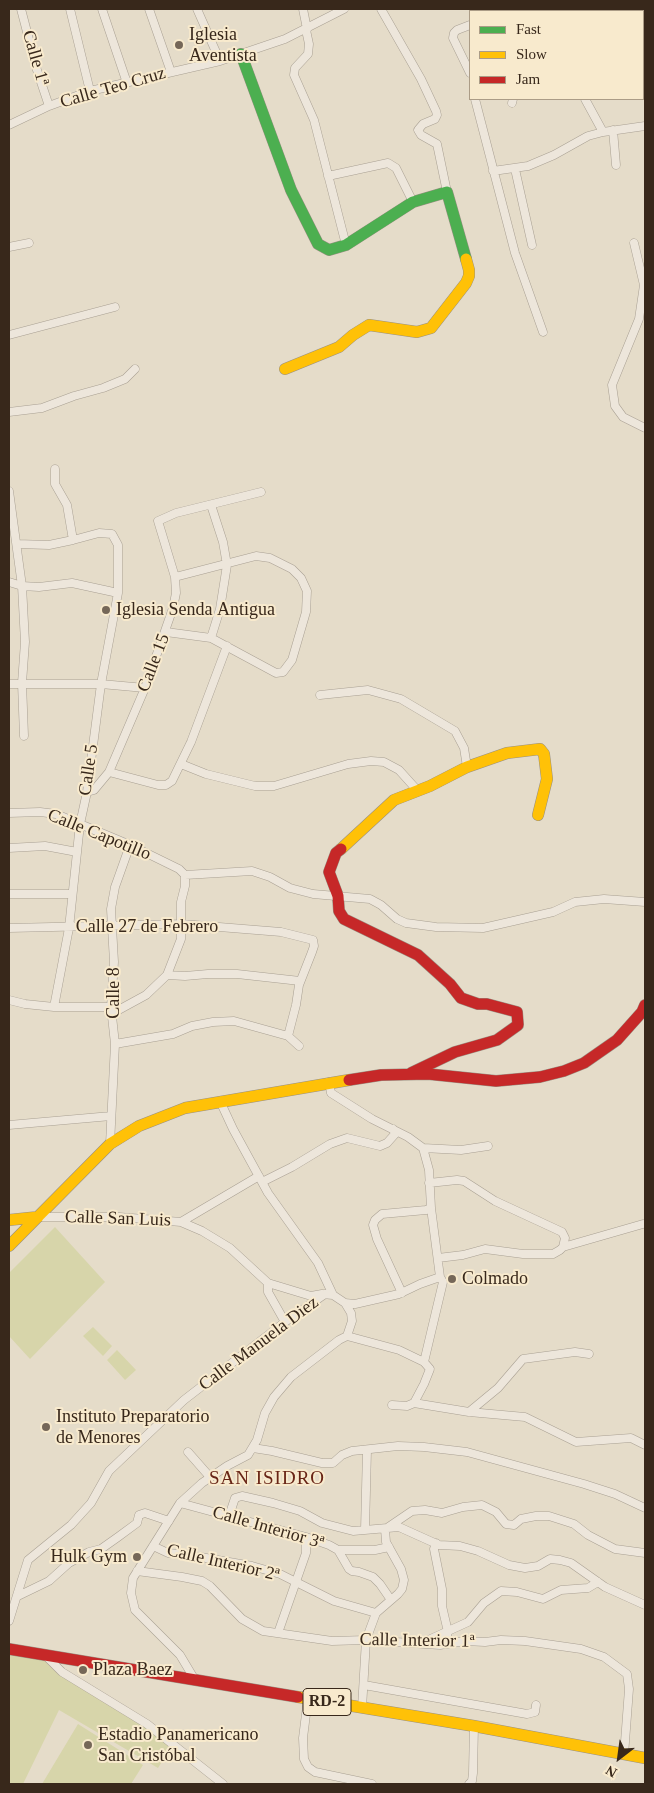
<!DOCTYPE html>
<meta charset="utf-8">
<style>
body{margin:0}
#map{position:relative;width:654px;height:1793px;overflow:hidden;background:#e5dcc9;font-family:"Times New Roman",serif}
canvas{display:block}
.frame{position:absolute;inset:0;border:10px solid #38281b;pointer-events:none}
.legend{position:absolute;left:469px;top:10px;width:175px;height:90px;box-sizing:border-box;background:#f8eacd;border:1px solid #ab9c86;margin:0;padding:6px 9px;list-style:none;font-size:15px;color:#38281b}
.legend li{display:flex;align-items:center;gap:10px;height:25px}
.legend b{width:25px;border:1px solid #ab9c86}
.north{position:absolute;left:594px;top:1733px;width:50px;height:50px;-webkit-text-stroke:4px #f8eacd;paint-order:stroke;rotate:210deg;font-size:14px;font-weight:700;line-height:20px;text-align:center;color:#38281b}
.north::after{content:'';display:block;margin:auto;width:18px;height:22px;background:#38281b;clip-path:polygon(50% 0,100% 100%,50% 72%,0 100%)}
</style>
<div id="map">
<canvas width="654" height="1793"></canvas>
<div class="frame"></div>
<ul class="legend">
<li><b style="height:6px;background:#4caf50"></b>Fast</li>
<li><b style="height:6px;background:#ffc107"></b>Slow</li>
<li><b style="height:6px;background:#c62828"></b>Jam</li>
</ul>
<div class="north">N</div>
</div>
<script>
const context = document.querySelector('canvas').getContext('2d');
context.lineJoin = 'round';
function paint(path, color) {
  context.fillStyle = color;
  context.fill(path, 'evenodd');
}
function shape(rows) {
  const path = new Path2D();
  for (const r of rows) {
    path.moveTo(r[0], r[1]);
    for (let i = 2; i < r.length; i += 2) path.lineTo(r[i], r[i + 1]);
  }
  return path;
}
function trace(path, color, width, dash) {
  context.strokeStyle = color;
  context.lineWidth = width;
  context.lineCap = dash ? 'butt' : 'round';
  context.setLineDash(dash || []);
  context.stroke(path);
}
function write(font, color, halo, rows, align = 'center') {
  context.font = font + ' "Times New Roman",serif';
  context.lineWidth = 4;
  context.setLineDash([]);
  context.textBaseline = 'middle';
  context.strokeStyle = halo;
  context.fillStyle = color;
  for (const [text, x, y, turn = 0] of rows) {
    context.save();
    context.translate(x, y);
    context.rotate((+turn || 0) * Math.PI / 180);
    context.textAlign = isNaN(turn) ? turn : align;
    if (halo) context.strokeText(text, 0, 0);
    context.fillText(text, 0, 0);
    context.restore();
  }
}
paint(shape([
 [55,1227,105,1282,30,1359,9,1336,9,1273],
 [93,1327,112,1346,103,1356,83,1336],
 [117,1350,136,1370,125,1380,107,1360],
 [9,1649,45,1655,62,1672,173,1744,158,1768,59,1710,23,1784,9,1784],
 [78,1724,143,1765,131,1784,42,1784]
]), '#d7d5aa');
const street = shape([
 [21,9,37,70,49,106],
 [70,9,90,91],
 [102,9,127,83],
 [149,9,171,72],
 [197,9,220,61],
 [303,9,307,29],
 [381,9,421,79,436,111,437,115,435,119,423,124,418,130,421,135,437,144,447,192],
 [488,9,488,11],
 [470,25,457,30,454,33,453,38,470,73],
 [306,30,309,44,308,54,295,68,294,75,314,120,346,245],
 [475,99,515,253,543,332],
 [585,99,603,132,645,126],
 [512,103,513,99],
 [9,125,49,106,90,91,220,61,285,39,344,9],
 [613,130,616,165],
 [515,169,532,245],
 [493,171,528,166,554,155,588,136,603,132],
 [328,176,388,163,396,168,413,202],
 [634,243,644,285,639,319,612,385,615,406,623,417,645,428],
 [9,247,29,243],
 [9,335,115,307],
 [9,412,42,408,74,396,103,388,125,379,135,369],
 [55,469,55,484,67,505,73,540],
 [9,491,22,586,25,642,22,683,24,736],
 [211,505,223,542,227,565,220,609,211,638],
 [17,544,49,545,73,540,99,533,112,534,118,545,118,593,101,684,87,792,80,824,69,928,54,1007],
 [9,582,22,586,39,587,72,583,118,593],
 [166,632,211,638,276,673,283,672,292,660,306,612,307,591,301,578,292,569,270,558,256,556,175,577],
 [9,684,101,684,145,688],
 [320,695,368,690,401,699,455,731,464,748,467,767],
 [181,764,206,774,255,786,274,786,348,764,371,761,384,762,399,770,417,790],
 [109,772,158,785,166,785,172,781,191,742,227,646],
 [87,792,94,790,109,772,145,688,173,608,176,593,175,577,158,521,176,513,261,492],
 [9,813,40,812,56,814,130,845,179,869,185,875],
 [9,848,45,846,77,852],
 [185,875,252,871,270,877,290,888,313,894,370,899,381,905,397,919,406,923,436,927,483,928,553,912,575,902,604,899,645,902],
 [9,894,72,894],
 [9,928,182,924,281,932,313,940,314,946,312,952,299,985,296,1005,288,1036],
 [167,975,185,976,208,974,237,974,300,981],
 [9,1000,25,1004,54,1007,111,1007],
 [113,1013,146,995,167,975,181,939,181,902,185,886,185,875],
 [115,1044,173,1034,192,1026,213,1022,234,1021,288,1036,299,1046],
 [329,1082,331,1093,372,1119,408,1137,423,1148,461,1150,488,1146],
 [220,1101,233,1129,268,1193,318,1263,333,1295],
 [9,1125,111,1116],
 [110,1144,115,1044,111,1007,114,962,111,909,115,887,130,845],
 [262,1182,292,1167,330,1144,347,1138,380,1146,387,1143,395,1134,393,1129],
 [429,1183,457,1180,464,1181,495,1201,562,1232,565,1238,563,1247],
 [38,1217,119,1217,181,1222,202,1231,230,1248,268,1283,311,1296,322,1294,333,1295,345,1303,355,1304,399,1294,420,1284,440,1277],
 [181,1222,259,1176],
 [438,1258,463,1255,485,1249,523,1254,553,1254,560,1250,563,1247,643,1224],
 [268,1283,268,1292,285,1322],
 [402,1293,377,1239,373,1225,375,1220,382,1214,426,1210,431,1208,429,1170,423,1148],
 [345,1303,351,1313,352,1321,347,1336],
 [424,1362,443,1282,440,1277,431,1208],
 [414,1403,469,1412,525,1417,576,1442,631,1438,645,1445],
 [469,1412,498,1388,523,1359,575,1352,589,1354],
 [253,1448,272,1451,322,1463,333,1463,342,1455,352,1451,398,1446,424,1447,467,1452,584,1484,615,1494,645,1508],
 [188,1452,210,1477],
 [180,1503,306,1537,329,1545,338,1550,349,1569,352,1571,359,1572,373,1577,380,1584,391,1600],
 [229,1516,235,1498,242,1496,273,1503,300,1511,322,1523,353,1531,399,1527,439,1545,460,1546,478,1551,509,1565,525,1568,538,1566,550,1559,560,1560,571,1563,605,1587,645,1605],
 [387,1528,412,1511,425,1510,442,1513,463,1507,482,1505,496,1512,506,1524,514,1525,521,1519,536,1516,549,1516,574,1524,588,1535,615,1549,645,1553],
 [365,1530,367,1450],
 [436,1543,434,1549,442,1589,442,1606,448,1632,447,1635],
 [153,1546,168,1553,189,1555,252,1566,280,1574,334,1601,376,1613],
 [338,1550,375,1550,389,1547],
 [137,1571,182,1577,202,1581,210,1586,242,1619,263,1631,332,1641,366,1640,440,1645,465,1641,485,1642,501,1640,525,1641,581,1649,604,1657,627,1674,629,1689,624,1755],
 [18,1596,49,1581,69,1563,89,1552,101,1549,118,1537,137,1523,139,1515,145,1513,169,1521],
 [9,1621,28,1560,71,1525,91,1503,109,1471,184,1400,285,1322,325,1294],
 [278,1633,306,1553,306,1537],
 [424,1642,468,1622,484,1603,501,1591,517,1592,543,1599,561,1590,588,1588,598,1582],
 [45,1655,62,1672,147,1724,223,1784],
 [195,1680,180,1655,135,1610,131,1593,133,1578,180,1503,202,1483,227,1466,248,1455,257,1440,265,1413,274,1397,291,1377,339,1340,347,1336,399,1350,424,1362,430,1369,424,1384,414,1403,407,1406,392,1405],
 [364,1685,527,1714,535,1712,536,1705],
 [308,1698,303,1738,304,1759,308,1767,315,1772,372,1784],
 [362,1708,366,1640,376,1613,398,1594,402,1589,404,1580,401,1569,386,1542,385,1529],
 [469,1784,472,1781,473,1773,474,1726]
]);
const fast = shape([
 [241,54,291,190,318,244,329,250,346,245,413,202,447,192,466,259]
]);
const slow = shape([
 [285,369,339,347,353,335,369,325,417,332,431,328,466,283,469,276,469,270,466,259],
 [341,849,394,800,430,786,467,767,507,753,540,749,544,754,547,779,538,815],
 [9,1220,38,1217],
 [9,1246,110,1144,139,1126,185,1108,349,1080],
 [298,1697,474,1726,645,1758]
]);
const jam = shape([
 [341,849,336,853,329,872,338,896,339,911,344,919,418,955,450,984,461,998,478,1004,487,1004,517,1012,518,1025,497,1040,455,1052,411,1073],
 [349,1080,381,1075,428,1074,496,1081,540,1077,564,1071,584,1063,617,1040,642,1012,645,1005],
 [9,1649,298,1697]
]);
trace(street, '#a9a093', 9);
trace(fast, '#999083', 12);
trace(slow, '#999083', 12);
trace(jam, '#999083', 12);
trace(street, '#ede6db', 8);
trace(fast, '#4caf50', 11);
trace(slow, '#ffc107', 11);
trace(jam, '#c62828', 11);
for (const [x, y, r, color] of [
 [179,45,5,"#756758"],
 [106,610,5,"#756758"],
 [452,1279,5,"#756758"],
 [46,1427,5,"#756758"],
 [137,1557,5,"#756758"],
 [83,1670,5,"#756758"],
 [88,1745,5,"#756758"]
]) {
  const dot = new Path2D();
  dot.arc(x, y, r, 0, 2 * Math.PI);
  context.fillStyle = color;
  context.fill(dot);
  trace(dot, '#f8eacd', 2);
}
for (const [x, y, w] of [
 [327,1702,48]
]) {
  const box = new Path2D();
  box.roundRect(x - w / 2, y - 13.5, w, 27, 4);
  context.fillStyle = '#f8eacd';
  context.fill(box);
  trace(box, '#38281b', 1);
}
write('bold 16px', '#38281b', null, [
 ["RD-2",327,1702]
]);
write('18px', '#38281b', '#f8eacd', [
 ["Iglesia",189,35],
 ["Aventista",189,56],
 ["Iglesia Senda Antigua",116,610],
 ["Colmado",462,1279],
 ["Instituto Preparatorio",56,1417],
 ["de Menores",56,1438],
 ["Hulk Gym",127,1557,"right"],
 ["Plaza Baez",93,1670],
 ["Estadio Panamericano",98,1735],
 ["San Cristóbal",98,1756]
], 'left');
write('18px', '#38281b', '#f8eacd', [
 ["Calle 1ª",35,58,74],
 ["Calle Teo Cruz",113,88,-16],
 ["Calle 15",154,663,-69],
 ["Calle 5",89,770,-82],
 ["Calle Capotillo",99,835,22],
 ["Calle 27 de Febrero",147,927],
 ["Calle 8",114,993,-90],
 ["Calle San Luis",118,1219,2],
 ["Calle Manuela Diez",259,1344,-37],
 ["Calle Interior 3ª",268,1528,16],
 ["Calle Interior 2ª",223,1563,13],
 ["Calle Interior 1ª",417,1641,1]
]);
context.letterSpacing = '1px';
write('19px', '#682516', '#f8eacd', [
 ["SAN ISIDRO",267,1479]
]);
context.letterSpacing = '0px';
</script>
